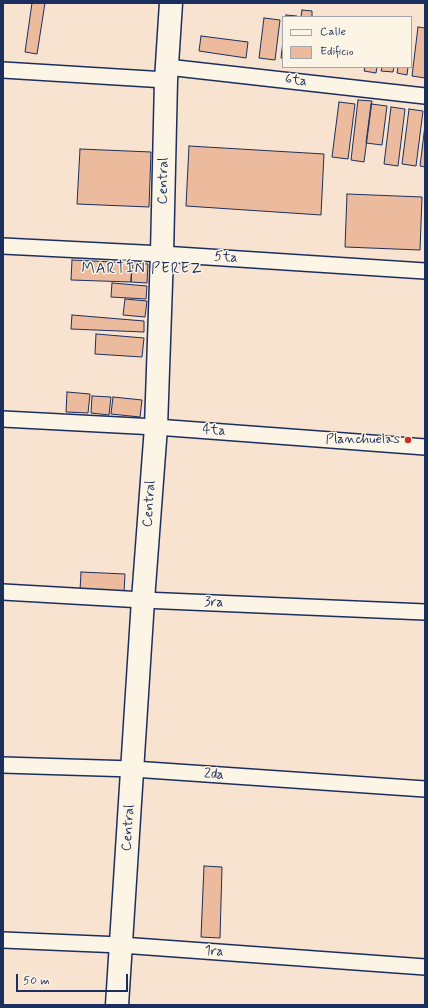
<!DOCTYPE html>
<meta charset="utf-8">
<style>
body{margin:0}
#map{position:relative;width:428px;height:1008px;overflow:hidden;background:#f7e3cf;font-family:Mynerve,sans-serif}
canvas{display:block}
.frame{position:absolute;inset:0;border:4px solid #1b2f5e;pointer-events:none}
.legend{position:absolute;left:282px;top:16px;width:130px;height:52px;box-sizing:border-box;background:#fcf5e5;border:1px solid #a2a6af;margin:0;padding:5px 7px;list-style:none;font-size:12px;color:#1b2f5e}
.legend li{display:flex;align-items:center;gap:8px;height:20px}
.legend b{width:20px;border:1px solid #a2a6af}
.scale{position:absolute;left:16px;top:974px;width:112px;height:18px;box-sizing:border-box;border:2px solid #1b2f5e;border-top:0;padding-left:5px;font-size:12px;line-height:14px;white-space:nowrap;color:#1b2f5e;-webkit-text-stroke:3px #fcf5e5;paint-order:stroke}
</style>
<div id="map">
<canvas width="428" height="1008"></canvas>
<div class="frame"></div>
<ul class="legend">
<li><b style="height:5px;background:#fcf5e5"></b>Calle</li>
<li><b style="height:11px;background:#ecba9d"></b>Edificio</li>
</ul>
<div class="scale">50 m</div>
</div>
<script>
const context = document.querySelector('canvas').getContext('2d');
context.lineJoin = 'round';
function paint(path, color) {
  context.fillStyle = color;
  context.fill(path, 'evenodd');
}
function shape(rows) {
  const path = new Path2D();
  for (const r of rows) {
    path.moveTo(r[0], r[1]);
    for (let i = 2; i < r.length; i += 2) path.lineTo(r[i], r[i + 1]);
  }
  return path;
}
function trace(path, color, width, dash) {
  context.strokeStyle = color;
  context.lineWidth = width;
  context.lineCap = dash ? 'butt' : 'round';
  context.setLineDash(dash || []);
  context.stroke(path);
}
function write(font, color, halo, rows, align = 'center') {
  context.font = font + ' Mynerve,sans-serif';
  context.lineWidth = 3;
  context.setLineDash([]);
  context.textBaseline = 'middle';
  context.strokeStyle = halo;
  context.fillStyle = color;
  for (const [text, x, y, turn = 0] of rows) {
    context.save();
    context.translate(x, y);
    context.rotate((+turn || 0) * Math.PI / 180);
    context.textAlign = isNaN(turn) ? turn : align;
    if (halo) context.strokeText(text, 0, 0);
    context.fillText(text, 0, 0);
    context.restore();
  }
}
const building = shape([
 [32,3,45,3,37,54,25,52,32,3],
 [302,10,312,11,312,17,301,17,302,10],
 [286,15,297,16,297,17,286,17,286,15],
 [264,18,280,20,275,60,259,58,264,18],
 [418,27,425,28,425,78,412,76,418,27],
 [201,36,248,42,246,58,199,51,201,36],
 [283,41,283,58,281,58,283,41],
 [365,67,377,67,376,73,364,71,365,67],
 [382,67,394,67,393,72,381,71,382,67],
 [398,67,408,67,407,75,397,73,398,67],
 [358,100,372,101,364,162,351,160,358,100],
 [339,102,355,104,348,159,332,157,339,102],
 [371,104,387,106,382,145,366,143,371,104],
 [391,107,405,109,398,166,384,164,391,107],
 [409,109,423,111,416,166,402,164,409,109],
 [425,125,425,167,420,166,425,125],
 [189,146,324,154,321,215,186,206,189,146],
 [80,149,151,152,149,207,77,204,80,149],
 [347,194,422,197,420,250,345,247,347,194],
 [72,260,132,263,131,282,71,280,72,260],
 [132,263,148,264,147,283,131,282,132,263],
 [112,283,147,286,146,299,111,297,112,283],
 [125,299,147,301,145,317,123,315,125,299],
 [72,315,144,321,144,332,71,329,72,315],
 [96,334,144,338,142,357,95,354,96,334],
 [67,392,90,394,88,413,66,412,67,392],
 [92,396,111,397,109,415,91,413,92,396],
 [113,397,142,400,140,417,111,414,113,397],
 [81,572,125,574,124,593,80,591,81,572],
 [204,866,222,867,220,938,201,937,204,866]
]);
paint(building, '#ecba9d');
trace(building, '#1b2f5e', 1);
const minor = shape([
 [167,67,425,96],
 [3,70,166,80],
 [3,246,162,254,425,271],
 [3,419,156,427,425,447],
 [3,592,143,600,425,612],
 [3,765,133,769,425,789],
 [3,940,121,945,425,967]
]);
const primary = shape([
 [117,1005,143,600,156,427,162,254,166,80,171,3]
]);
trace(minor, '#1b2f5e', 18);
trace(primary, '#1b2f5e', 25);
trace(minor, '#fcf5e5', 15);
trace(primary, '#fcf5e5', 22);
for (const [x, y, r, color] of [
 [408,440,4,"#c8321e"]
]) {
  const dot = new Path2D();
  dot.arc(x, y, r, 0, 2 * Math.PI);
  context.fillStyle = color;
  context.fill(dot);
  trace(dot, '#fcf5e5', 1.5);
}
write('14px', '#1b2f5e', '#fcf5e5', [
 ["6ta",296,81,7],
 ["Central",164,181,-89],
 ["5ta",226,258,4],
 ["4ta",214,431,4],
 ["Central",150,504,-86],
 ["3ra",214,603,3],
 ["2da",214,775,4],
 ["Central",129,828,-86],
 ["1ra",214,952,4]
]);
write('14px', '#1b2f5e', '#fcf5e5', [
 ["Planchuelas",400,440]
], 'right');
context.letterSpacing = '1px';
write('15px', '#1b2f5e', '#fcf5e5', [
 ["MARTÍN PEREZ",142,270]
]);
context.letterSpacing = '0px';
</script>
